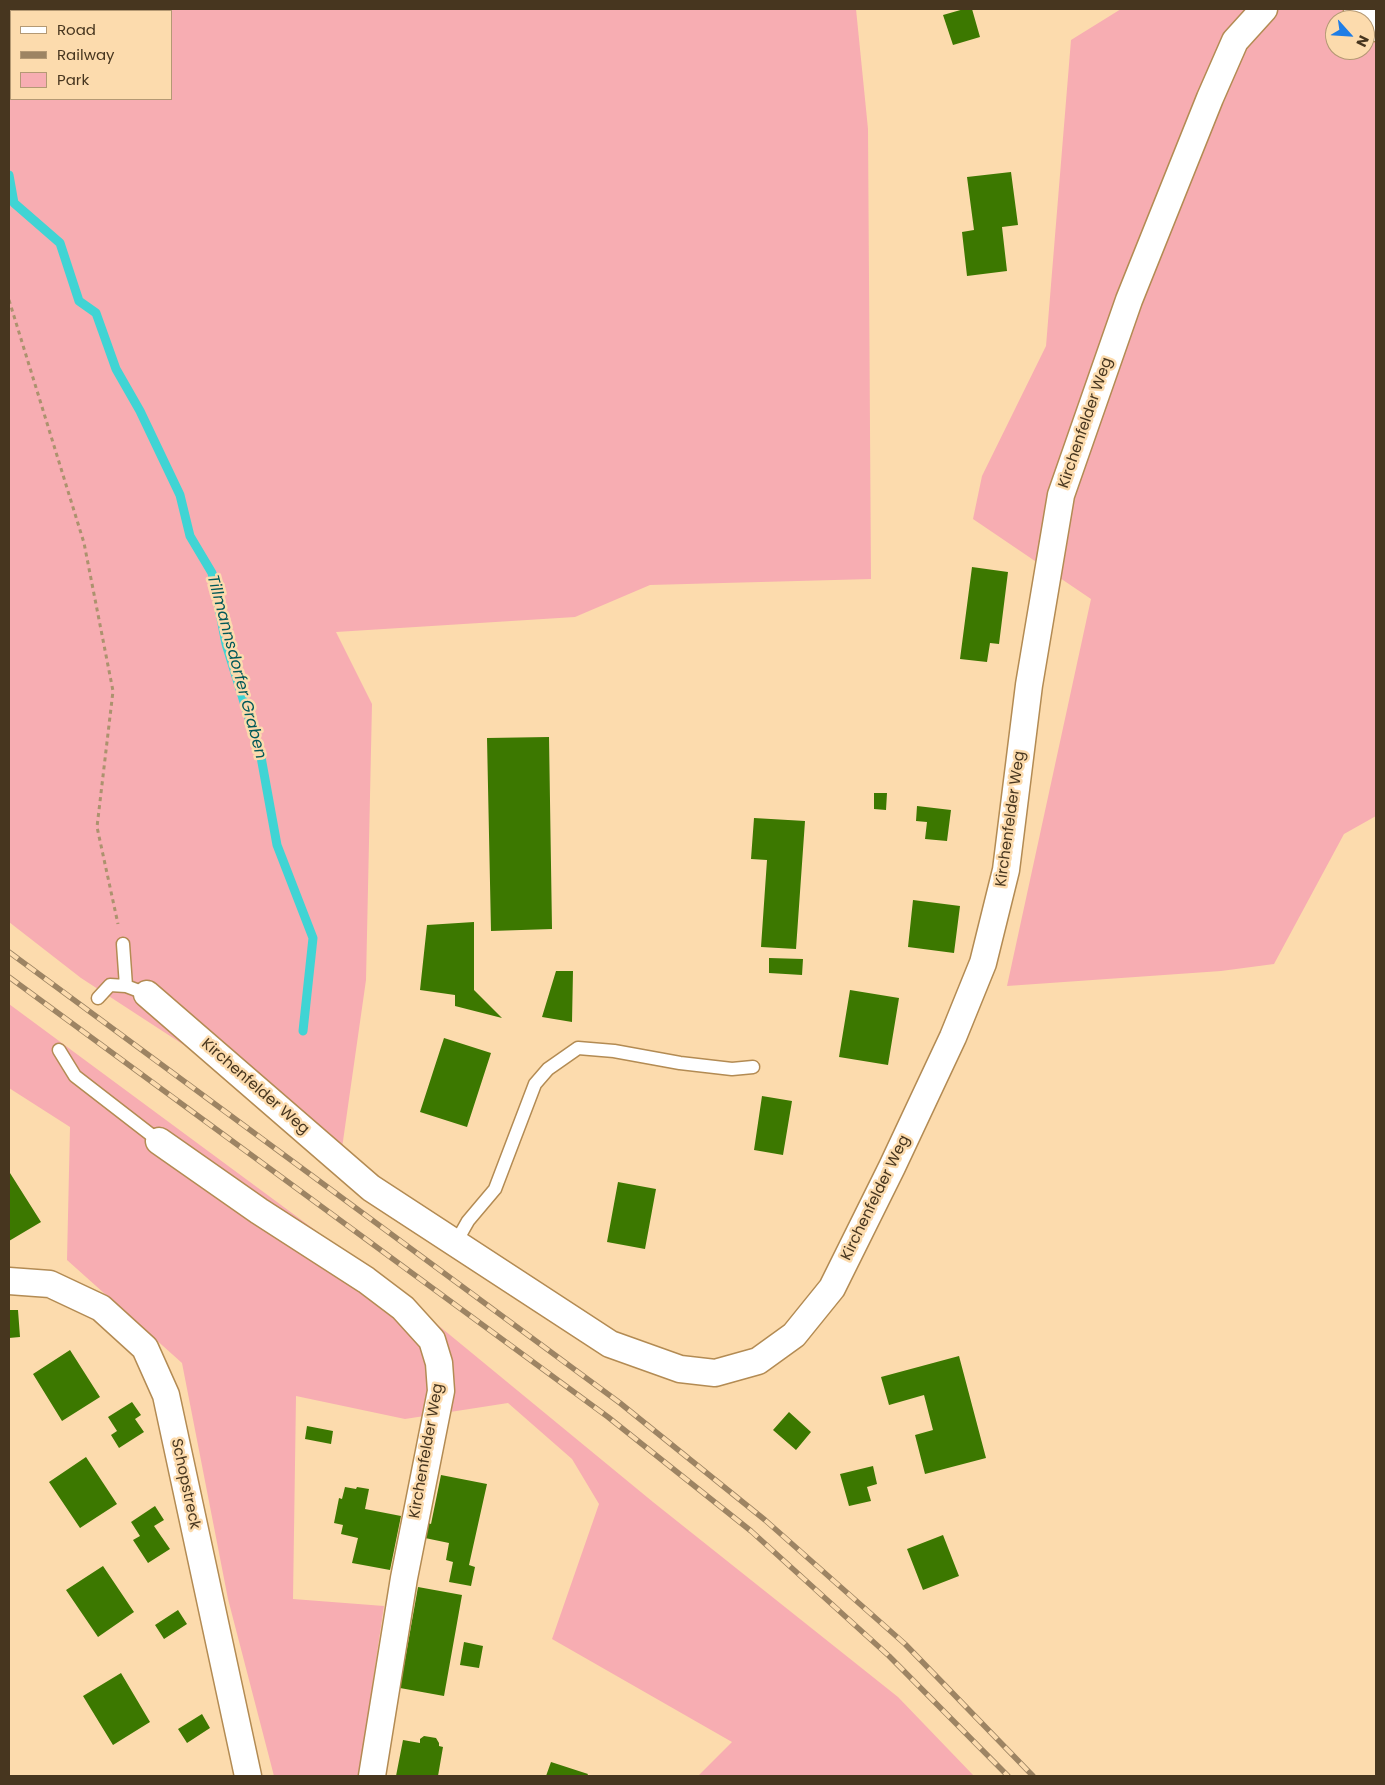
<!DOCTYPE html>
<style>
body{margin:0}
#map{position:relative;width:1385px;height:1785px;overflow:hidden;background:#fcdbad;font-family:Poppins,sans-serif}
canvas{display:block}
.frame{position:absolute;inset:0;border:10px solid #47361f;pointer-events:none}
.legend{position:absolute;left:10px;top:10px;width:162px;height:90px;box-sizing:border-box;background:#fcdbad;border:1px solid #b49974;margin:0;padding:6px 9px;list-style:none;font-size:15px;color:#47361f}
.legend li{display:flex;align-items:center;gap:10px;height:25px}
.legend b{width:25px;border:1px solid #b49974}
.north{position:absolute;left:1325px;top:10px;width:50px;height:50px;box-sizing:border-box;background:#fcdbad;border:1px solid #b49974;border-radius:50%;rotate:116deg;font-size:14px;font-weight:700;line-height:20px;text-align:center;color:#47361f}
.north::after{content:'';display:block;margin:auto;width:18px;height:22px;background:#1e7de6;clip-path:polygon(50% 0,100% 100%,50% 72%,0 100%)}
</style>
<div id="map">
<canvas width="1385" height="1785"></canvas>
<div class="frame"></div>
<ul class="legend">
<li><b style="height:6px;background:#fff"></b>Road</li>
<li><b style="height:6px;background:#9d8463"></b>Railway</li>
<li><b style="height:14px;background:#f7adb2"></b>Park</li>
</ul>
<div class="north">N</div>
</div>
<script>
const context = document.querySelector('canvas').getContext('2d');
context.lineJoin = 'round';
function paint(path, color) {
  context.fillStyle = color;
  context.fill(path, 'evenodd');
}
function shape(rows) {
  const path = new Path2D();
  for (const r of rows) {
    path.moveTo(r[0], r[1]);
    for (let i = 2; i < r.length; i += 2) path.lineTo(r[i], r[i + 1]);
  }
  return path;
}
function trace(path, color, width, dash) {
  context.strokeStyle = color;
  context.lineWidth = width;
  context.lineCap = dash ? 'butt' : 'round';
  context.setLineDash(dash || []);
  context.stroke(path);
}
function write(font, color, halo, rows, align = 'center') {
  context.font = font + ' Poppins,sans-serif';
  context.lineWidth = 5;
  context.setLineDash([]);
  context.textBaseline = 'middle';
  context.strokeStyle = halo;
  context.fillStyle = color;
  for (const [text, x, y, turn = 0] of rows) {
    context.save();
    context.translate(x, y);
    context.rotate((+turn || 0) * Math.PI / 180);
    context.textAlign = isNaN(turn) ? turn : align;
    if (halo) context.strokeText(text, 0, 0);
    context.fillText(text, 0, 0);
    context.restore();
  }
}
paint(shape([
 [9,9,856,9,868,129,871,579,650,585,575,617,336,632,372,704,366,980,342,1148,81,978,9,922],
 [11,11,171,11,171,99,11,99],
 [1121,9,1376,9,1376,816,1344,834,1274,964,1221,971,1007,986,1091,599,973,519,982,476,1046,346,1071,40],
 [1335,20,1365,20,1365,50,1335,50],
 [9,1004,388,1284,653,1502,898,1697,974,1776,698,1776,732,1742,552,1639,599,1504,572,1459,508,1403,405,1419,296,1396,293,1599,384,1606,359,1776,274,1776,228,1599,182,1363,67,1260,70,1127,9,1088]
]), '#f7adb2');
trace(shape([
 [9,175,14,203,60,243,79,301,96,313,116,369,140,411,180,495,190,536,212,573,226,644,261,757,277,845,313,938,303,1031]
]), '#40d4d4', 9);
paint(shape([
 [964,9,972,9,980,37,953,45,943,15],
 [1011,172,1018,225,1002,227,1007,271,967,276,962,232,974,230,967,177],
 [972,567,1008,572,999,644,990,643,987,662,960,659],
 [549,737,552,929,491,931,487,738],
 [874,793,887,793,886,810,874,809],
 [917,806,951,810,947,841,925,839,927,822,916,821],
 [754,818,805,821,796,949,761,947,767,860,751,859],
 [913,900,960,906,954,953,908,947],
 [474,922,474,990,502,1018,455,1006,455,995,420,990,427,925],
 [769,958,803,959,802,975,769,973],
 [556,971,573,971,572,1022,542,1017],
 [850,990,899,998,888,1065,839,1057],
 [444,1038,491,1053,467,1127,420,1112],
 [762,1096,792,1101,783,1155,754,1150],
 [10,1173,41,1222,9,1241,9,1174],
 [618,1182,656,1189,645,1249,607,1242],
 [9,1310,18,1310,20,1337,9,1338],
 [70,1350,100,1397,62,1421,33,1374],
 [959,1356,986,1458,925,1474,915,1435,933,1430,924,1395,889,1405,881,1377],
 [132,1402,141,1415,135,1419,144,1432,119,1448,111,1435,117,1431,108,1417],
 [789,1412,811,1432,796,1450,773,1430],
 [307,1426,333,1431,331,1444,305,1439],
 [86,1457,117,1504,80,1528,49,1482],
 [873,1466,877,1484,867,1487,871,1501,849,1506,840,1474],
 [441,1475,487,1484,469,1565,475,1567,471,1586,449,1582,453,1562,446,1560,449,1543,425,1538,428,1523,431,1524],
 [345,1487,356,1489,357,1487,369,1489,365,1509,401,1516,390,1570,352,1563,358,1538,341,1534,343,1525,334,1523,339,1498,342,1499],
 [155,1506,164,1520,154,1526,170,1549,148,1563,133,1540,140,1536,131,1522],
 [943,1535,959,1576,923,1590,907,1549],
 [103,1566,134,1612,98,1637,66,1590],
 [418,1587,462,1595,444,1696,400,1688],
 [178,1610,187,1624,164,1639,155,1625],
 [464,1642,483,1646,479,1668,460,1665],
 [121,1673,150,1722,113,1745,83,1696],
 [202,1714,210,1728,187,1743,178,1729],
 [424,1736,436,1738,439,1743,439,1746,443,1747,438,1776,396,1776,403,1740,420,1743,420,1739],
 [551,1762,588,1774,587,1776,546,1776]
]), '#3c7800');
const lane = shape([
 [123,944,126,986],
 [98,998,110,985,126,986,147,994],
 [59,1050,75,1076,159,1141],
 [455,1244,468,1221,495,1189,535,1084,548,1069,578,1048,614,1051,680,1063,732,1069,753,1067]
]);
const street = shape([
 [1357,9,1376,28],
 [147,994,371,1188,610,1344,680,1369,715,1373,758,1361,794,1335,832,1288,892,1167,953,1037,983,963,1006,870,1029,685,1061,495,1129,300,1210,98,1235,41,1264,9],
 [159,1141,259,1211,366,1280,403,1308,432,1340,439,1363,441,1391,404,1578,372,1776],
 [9,1281,50,1284,101,1308,145,1348,166,1395,248,1776]
]);
trace(lane, '#b38b53', 15);
trace(street, '#b38b53', 29);
trace(shape([
 [63,11,64,9],
 [9,85,11,82],
 [9,300,84,543,113,691,97,827,118,924]
]), '#ac926e', 3, [4, 4]);
trace(lane, '#fff', 12);
trace(street, '#fff', 26);
const rail = shape([
 [9,952,620,1403,765,1520,905,1644,1033,1776],
 [9,977,608,1417,751,1531,889,1656,1008,1776]
]);
trace(rail, '#9d8463', 5.5);
trace(rail, '#fcdbad', 4, [11]);
write('15px', '#47361f', '#fcdbad', [
 ["Kirchenfelder Weg",1086,423,-71],
 ["Kirchenfelder Weg",1011,819,-82],
 ["Kirchenfelder Weg",255,1087,41],
 ["Kirchenfelder Weg",876,1198,-64],
 ["Kirchenfelder Weg",427,1451,-80],
 ["Schopstreck",185,1484,78]
]);
write('italic 16px', '#005959', '#fcdbad', [
 ["Tillmannsdorfer Graben",236,667,75]
]);
</script>
